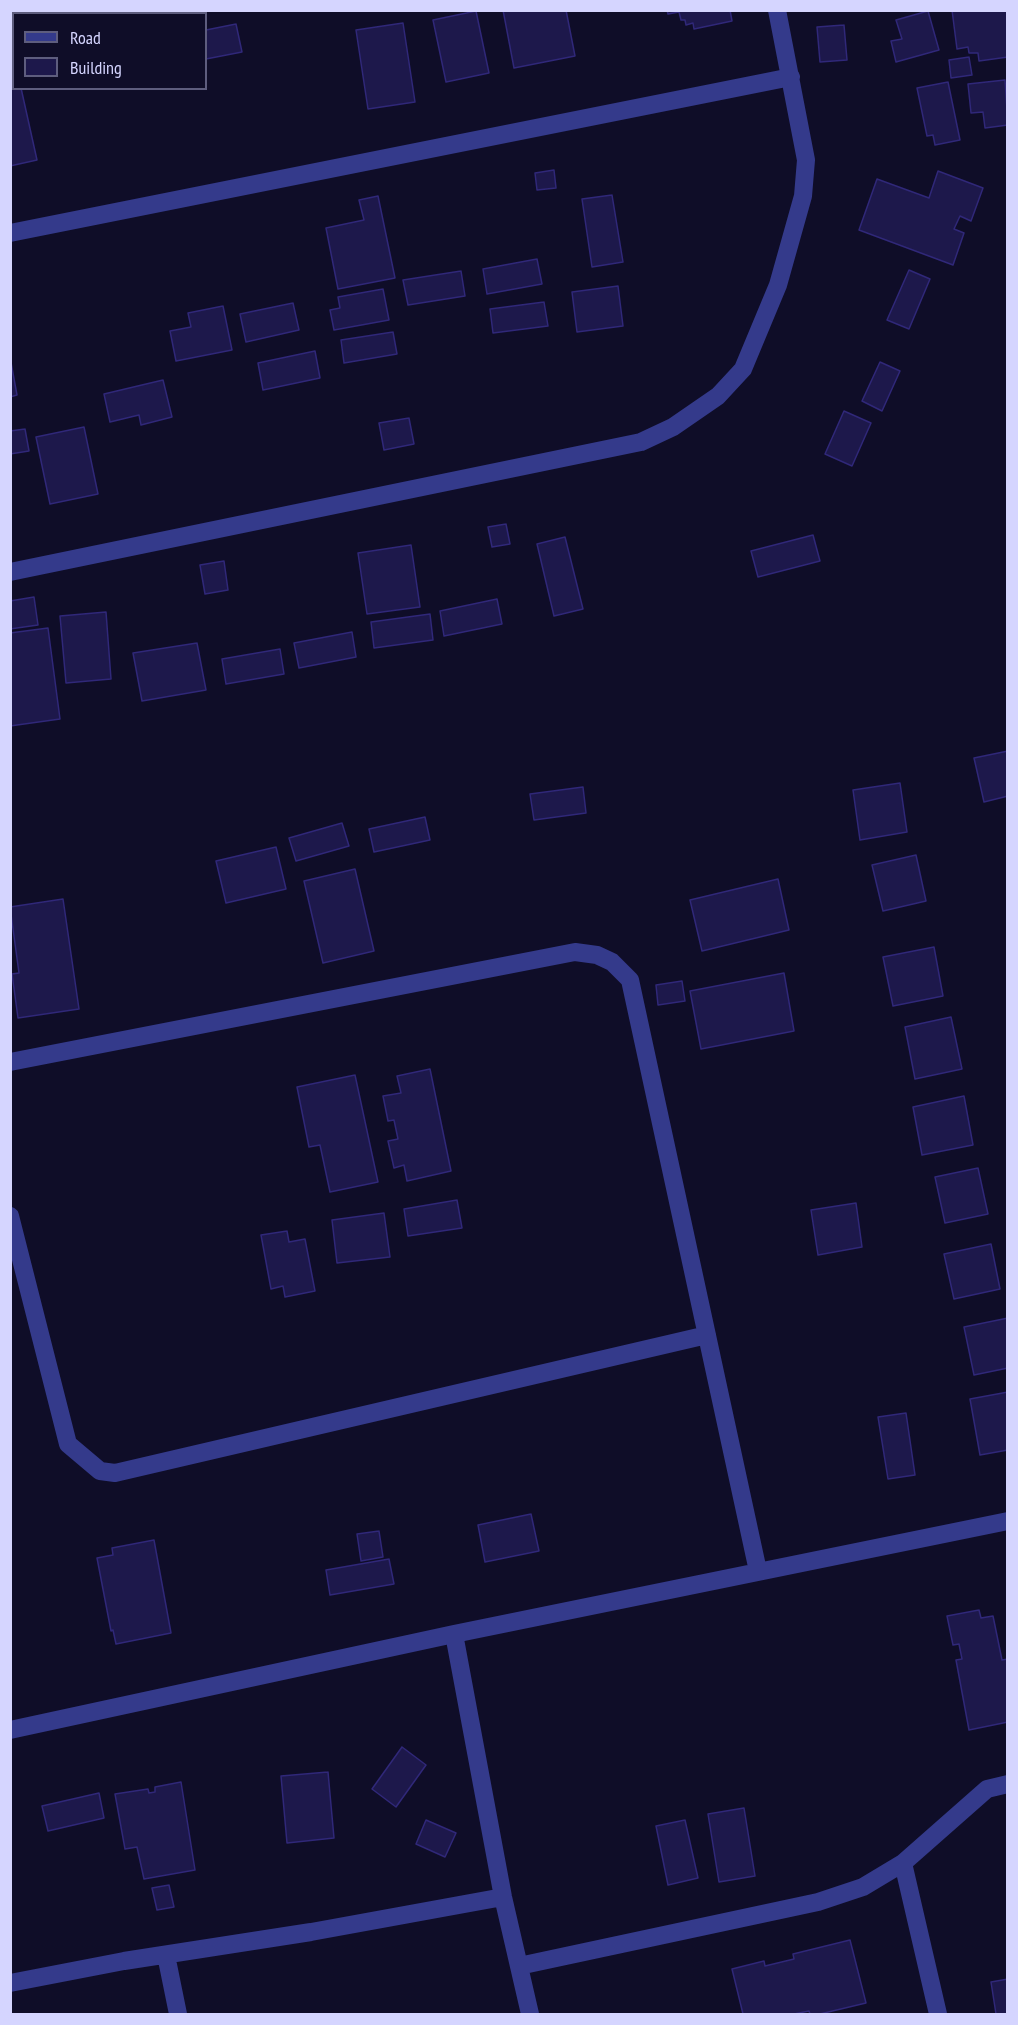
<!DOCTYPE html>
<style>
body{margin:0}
#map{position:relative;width:1018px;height:2025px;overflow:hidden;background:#0f0d28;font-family:"PT Sans Narrow",sans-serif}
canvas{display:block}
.frame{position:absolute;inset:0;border:12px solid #d5d5ff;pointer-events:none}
.legend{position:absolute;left:12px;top:12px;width:195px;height:78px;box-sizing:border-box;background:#0f0d28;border:2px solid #5e5d7e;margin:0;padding:8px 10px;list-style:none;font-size:18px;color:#d5d5ff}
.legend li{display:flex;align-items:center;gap:12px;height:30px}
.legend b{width:30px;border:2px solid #5e5d7e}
</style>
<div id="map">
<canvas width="1018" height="2025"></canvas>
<div class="frame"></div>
<ul class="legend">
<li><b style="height:8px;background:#343a8b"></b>Road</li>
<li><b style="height:16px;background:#1d184b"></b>Building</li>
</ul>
</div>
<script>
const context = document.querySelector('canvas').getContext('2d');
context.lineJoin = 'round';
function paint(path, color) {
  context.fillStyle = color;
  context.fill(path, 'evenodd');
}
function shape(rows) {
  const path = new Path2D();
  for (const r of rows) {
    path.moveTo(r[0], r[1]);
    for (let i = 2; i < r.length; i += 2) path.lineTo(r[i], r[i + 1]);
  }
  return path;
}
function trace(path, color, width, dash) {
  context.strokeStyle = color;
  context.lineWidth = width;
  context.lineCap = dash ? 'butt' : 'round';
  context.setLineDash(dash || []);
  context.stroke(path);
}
const building = shape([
 [100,10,155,10,156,14,100,14,100,10],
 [503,10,566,10,575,56,514,68,503,10],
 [667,10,730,10,732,21,694,29,693,23,686,25,685,20,681,20,679,12,668,14,667,10],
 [952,10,1008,10,1008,57,979,61,978,53,969,53,968,47,957,49,952,10],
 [476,11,489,73,446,82,433,20,476,11],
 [928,11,939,50,896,62,891,41,902,39,896,20,928,11],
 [403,23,415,102,368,109,356,30,403,23],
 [236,24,242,52,206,59,206,30,236,24],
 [844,25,847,60,820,62,817,27,844,25],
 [969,57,972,75,951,78,949,60,969,57],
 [14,70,14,88,21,88,37,160,10,166,10,71,14,70],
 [1005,80,1008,125,985,128,983,112,971,113,968,84,1005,80],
 [948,82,960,140,935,145,933,135,927,136,917,88,948,82],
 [554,170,556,188,537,190,535,173,554,170],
 [938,171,983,188,971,221,960,216,954,229,964,233,953,265,859,230,877,179,929,198,938,171],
 [612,195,623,262,592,267,582,199,612,195],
 [378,196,395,278,338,289,326,228,364,220,359,200,378,196],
 [537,259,542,284,487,294,483,269,537,259],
 [909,270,930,279,909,329,887,320,909,270],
 [461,271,465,296,408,305,403,280,461,271],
 [618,286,623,326,577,332,572,292,618,286],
 [383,289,389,320,334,330,330,310,340,308,338,297,383,289],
 [544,302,548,326,493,333,490,309,544,302],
 [293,303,299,330,246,342,240,314,293,303],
 [223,306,232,350,176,361,170,331,191,327,188,313,223,306],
 [393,332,397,354,344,363,341,340,393,332],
 [315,351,320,378,263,390,258,363,315,351],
 [10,357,17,395,10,397,10,357],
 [880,362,900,371,882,411,862,401,880,362],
 [163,380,172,417,141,425,139,415,110,422,104,394,163,380],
 [844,411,871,423,852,466,825,454,844,411],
 [409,418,414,444,384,450,379,423,409,418],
 [84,427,98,494,50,504,36,437,84,427],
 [25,429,29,451,10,454,10,431,25,429],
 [506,524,510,544,492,547,488,527,506,524],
 [813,535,820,561,758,577,751,551,813,535],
 [565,537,583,609,554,616,537,544,565,537],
 [411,545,420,607,367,614,358,553,411,545],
 [224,561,228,590,205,594,200,565,224,561],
 [34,597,38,625,10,629,10,601,34,597],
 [497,599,502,624,444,636,440,611,497,599],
 [106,612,111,679,66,683,60,616,106,612],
 [430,614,433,640,374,648,371,622,430,614],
 [48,628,60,719,10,726,10,633,48,628],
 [352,632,356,657,299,668,294,643,352,632],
 [197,643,206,690,142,701,133,653,197,643],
 [280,649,284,674,226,684,222,659,280,649],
 [1008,751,1008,796,984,802,974,758,1008,751],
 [900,783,907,832,860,840,853,790,900,783],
 [583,787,586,813,534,820,530,794,583,787],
 [425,817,430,840,374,852,369,829,425,817],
 [342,823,349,846,296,861,289,838,342,823],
 [276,847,286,889,226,903,216,861,276,847],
 [916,855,926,901,883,911,872,865,916,855],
 [355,869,374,951,323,963,304,881,355,869],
 [778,879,789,930,702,951,690,900,778,879],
 [63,899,79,1009,18,1018,12,974,19,973,10,907,63,899],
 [934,947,943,996,893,1006,883,957,934,947],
 [784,973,794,1031,701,1049,690,991,784,973],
 [682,981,685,1001,658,1005,656,985,682,981],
 [951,1017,962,1069,915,1079,905,1027,951,1017],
 [430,1069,451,1171,407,1181,404,1165,394,1168,388,1141,398,1139,394,1120,388,1121,383,1096,401,1093,397,1076,430,1069],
 [355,1075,378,1182,330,1192,320,1145,309,1147,297,1087,355,1075],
 [964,1096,973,1145,922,1155,913,1107,964,1096],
 [978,1168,988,1214,945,1223,935,1177,978,1168],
 [457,1200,462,1228,408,1236,404,1209,457,1200],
 [856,1203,862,1247,818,1255,811,1210,856,1203],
 [384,1213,390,1257,337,1263,332,1220,384,1213],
 [287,1231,289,1242,305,1239,315,1291,285,1297,283,1286,271,1289,261,1235,287,1231],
 [991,1244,1000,1289,954,1299,944,1254,991,1244],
 [1008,1318,1008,1368,974,1375,964,1327,1008,1318],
 [1008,1392,1008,1450,980,1455,970,1399,1008,1392],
 [906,1413,915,1475,888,1479,878,1417,906,1413],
 [531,1514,539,1551,485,1562,478,1525,531,1514],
 [379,1531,383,1557,361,1561,357,1534,379,1531],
 [154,1540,171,1633,116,1644,113,1630,111,1631,97,1558,113,1555,112,1548,154,1540],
 [389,1559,394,1584,330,1595,326,1570,389,1559],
 [979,1610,981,1618,993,1616,1002,1660,1008,1659,1008,1722,969,1730,956,1660,962,1659,959,1644,953,1645,947,1616,979,1610],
 [402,1747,426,1765,396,1807,372,1789,402,1747],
 [328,1772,334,1838,287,1843,281,1776,328,1772],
 [181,1782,195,1870,144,1879,137,1847,125,1849,115,1794,148,1789,149,1793,155,1792,155,1787,181,1782],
 [99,1793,104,1818,48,1831,42,1806,99,1793],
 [744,1808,755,1876,719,1882,708,1814,744,1808],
 [426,1820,456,1833,445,1857,416,1844,426,1820],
 [685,1820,698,1878,668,1885,656,1826,685,1820],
 [169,1885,174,1907,157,1910,152,1888,169,1885],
 [850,1940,866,2003,820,2014,810,2014,809,2011,794,2014,743,2014,732,1969,764,1961,765,1966,794,1959,793,1954,850,1940],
 [1008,1979,1008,2014,996,2014,991,1982,1008,1979]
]);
paint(building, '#1d184b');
trace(building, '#302879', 1.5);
trace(shape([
 [10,233,791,77],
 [10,572,641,442,673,427,718,396,743,369,778,285,803,196,806,160,777,10],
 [10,1062,575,952,597,955,612,962,630,980,758,1571],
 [10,1216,68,1444,100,1471,115,1473,707,1335],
 [454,1634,503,1897,530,2014],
 [10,1730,454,1634,1008,1521],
 [166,1955,178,2014],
 [519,1966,818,1902,863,1887,903,1863],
 [10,1983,124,1961,311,1932,503,1897],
 [938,2014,903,1863,987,1789,1008,1784]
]), '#343a8b', 18);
</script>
